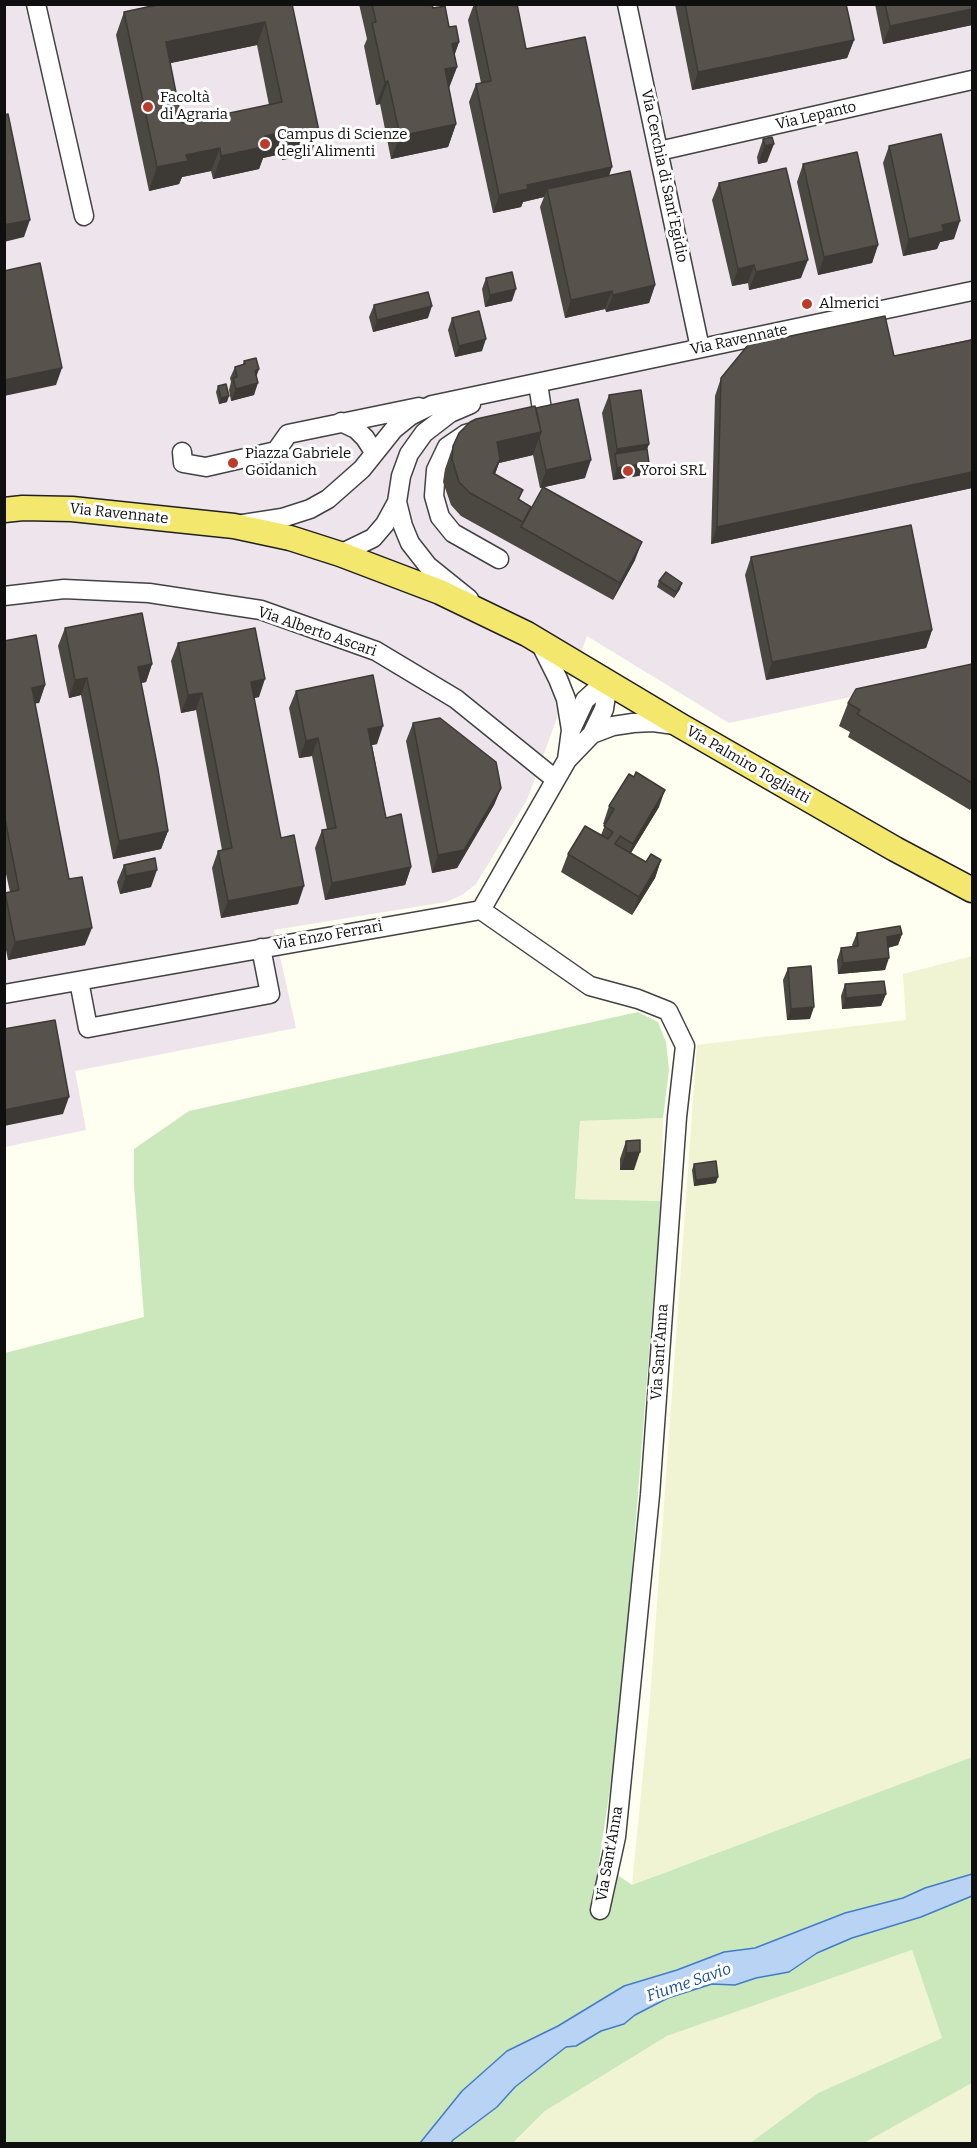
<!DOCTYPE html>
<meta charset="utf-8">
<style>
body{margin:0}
#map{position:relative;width:977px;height:2148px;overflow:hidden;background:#fefef1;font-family:Bitter,serif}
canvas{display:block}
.frame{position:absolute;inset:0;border:6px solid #0f0f0f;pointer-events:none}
</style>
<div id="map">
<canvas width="977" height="2148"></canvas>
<div class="frame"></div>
</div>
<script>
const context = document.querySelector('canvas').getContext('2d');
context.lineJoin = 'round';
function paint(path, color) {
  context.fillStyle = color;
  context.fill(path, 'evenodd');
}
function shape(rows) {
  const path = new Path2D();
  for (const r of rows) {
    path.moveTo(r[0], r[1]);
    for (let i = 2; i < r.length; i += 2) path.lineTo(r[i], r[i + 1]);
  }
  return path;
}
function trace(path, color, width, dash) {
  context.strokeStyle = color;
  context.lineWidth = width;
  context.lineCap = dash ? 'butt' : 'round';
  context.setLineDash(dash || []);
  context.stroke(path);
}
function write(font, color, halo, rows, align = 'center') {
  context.font = font + ' Bitter,serif';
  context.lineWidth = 6;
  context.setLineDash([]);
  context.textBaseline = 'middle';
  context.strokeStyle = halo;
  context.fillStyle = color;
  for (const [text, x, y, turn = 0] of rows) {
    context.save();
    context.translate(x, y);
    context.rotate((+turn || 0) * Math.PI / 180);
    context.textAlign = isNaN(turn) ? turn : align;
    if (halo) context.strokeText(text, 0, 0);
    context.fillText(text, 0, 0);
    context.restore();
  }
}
paint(shape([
 [4,5,972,5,972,671,729,723,587,636,527,800,476,884,462,895,446,902,274,930,296,1028,75,1071,86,1130,5,1147]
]), '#ede4ec');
paint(shape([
 [972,956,972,1757,632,1885,649,1713,697,1045,906,1020,903,974],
 [663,1118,661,1201,575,1199,580,1121],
 [912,1950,942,2038,818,2093,750,2143,513,2144,545,2111,667,2036],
 [972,2083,972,2143,864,2143]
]), '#f1f4d2');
paint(shape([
 [638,1012,658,1022,666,1042,669,1070,663,1118,580,1121,575,1199,661,1201,620,1722,599,1862,632,1885,972,1757,972,1874,925,1888,903,1898,845,1913,755,1948,724,1952,677,1970,558,2026,507,2051,462,2091,420,2143,5,2144,5,1353,144,1317,134,1185,134,1149,189,1111],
 [972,1896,972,2083,864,2143,750,2143,818,2093,942,2038,912,1950,667,2036,545,2111,513,2143,451,2144,453,2140,497,2107,515,2087,566,2047,576,2046,601,2031,624,2024,635,2015,668,1998,712,1984,735,1985,756,1978,789,1972,817,1953,852,1938,921,1917]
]), '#cbe8bc');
const water = shape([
 [972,1874,972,1896,921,1917,852,1938,817,1953,789,1972,756,1978,735,1985,712,1984,668,1998,635,2015,624,2024,601,2031,576,2046,566,2047,515,2087,497,2107,453,2140,451,2143,420,2143,462,2091,507,2051,558,2026,624,1986,677,1970,724,1952,755,1948,845,1913,903,1898,925,1888,972,1874]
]);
paint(water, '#b8d3f4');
trace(water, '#427cc8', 1.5);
const minor = shape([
 [36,4,84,216],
 [627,4,700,348],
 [659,151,972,80],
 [528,419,543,416,538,384],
 [341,422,356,429,365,438,374,452],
 [477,431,466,434,447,447,436,470,434,496,440,517,453,533,499,559],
 [182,452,183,463,206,467,276,451,288,434,419,407],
 [397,502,403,526,410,543,428,566,469,599],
 [243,524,282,518,310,509,328,499,362,469,394,429,410,416,432,405,972,291],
 [340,554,373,538,385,524,397,502,401,476,409,454,424,433,450,413,471,404],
 [4,596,64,589,149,593,261,610,376,651,456,699,555,779],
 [539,641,558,679,566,699,571,730,567,760],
 [571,730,585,700,596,690,608,683],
 [592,734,613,726,633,723,653,722,675,725],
 [481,910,590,986,638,999,668,1011,685,1046,677,1117,650,1495,616,1837,600,1910],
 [79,981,88,1028,270,994,261,948],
 [4,994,481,910,567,760,592,734,604,709,608,683]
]);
const major = shape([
 [4,510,23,508,72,509,234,526,290,538,340,554,440,592,527,634,681,726,895,849,972,890]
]);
trace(minor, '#424242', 21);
trace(major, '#202020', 27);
trace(minor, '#fff', 18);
trace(major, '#f3e86d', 24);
paint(shape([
 [292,4,311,154,282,160,281,154,263,158,259,169,213,179,211,171,182,177,179,184,149,191,116,35,124,12],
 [257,45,269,105,182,123,170,63],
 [359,4,432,4,433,8,449,27,459,42,454,56,457,67,449,88,456,124,448,147,391,159,380,104,376,105,364,46,367,39],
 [474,4,526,49,609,175,655,285,649,303,606,312,605,309,565,318,540,207,544,197,523,202,521,207,493,213,469,102,476,84,481,83,468,20],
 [675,4,846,4,854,40,847,58,692,90],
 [875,4,972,4,972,25,883,44],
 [772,137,767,162,758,164,757,157,763,139],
 [889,146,954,239,940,242,937,249,903,256,883,163],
 [803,164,878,245,872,263,818,275,797,182],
 [719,183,801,278,749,290,748,283,732,286,712,200],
 [486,278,512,301,485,307,482,289],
 [374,305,428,318,373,332,369,317],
 [452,318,482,351,455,357,448,330],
 [972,339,972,488,711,544,715,396,721,378,894,356],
 [244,361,256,377,254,395,231,401,229,390,231,382,230,378,235,367,243,364],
 [218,386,227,402,219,404,216,392],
 [609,395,649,444,647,449,649,463,644,475,613,480,602,413],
 [536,408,585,478,540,488,533,455,499,463,495,474,523,490,519,500,529,513,635,560,613,600,461,516,451,505,443,482,445,469,453,446],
 [751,557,932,630,926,648,766,680,745,575],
 [659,581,680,589,674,598,657,587],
 [65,628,152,664,146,682,141,683,168,831,161,849,113,859,81,695,69,698,58,646],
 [4,641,45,685,39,703,35,703,69,879,85,945,8,960,4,940,4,894,5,893,10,892,4,865],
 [178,643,259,697,254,698,281,838,298,904,221,918,212,868,218,851,222,850,196,710,181,713,171,661],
 [972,664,972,807,970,810,848,737,850,732,839,726,848,703],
 [296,691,377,744,372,745,386,818,411,867,405,885,325,900,315,848,322,830,327,829,312,756,299,758,289,708],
 [413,723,501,788,494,805,457,868,432,873,406,741],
 [609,806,659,807,631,853,646,862,661,860,655,878,632,915,561,872,568,854,601,835,605,825,603,824],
 [124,865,151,887,120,894,117,882],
 [857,933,902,934,898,945,888,948,885,970,838,974,837,960,841,948,853,947,852,945],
 [788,968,810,1019,787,1020,783,980],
 [845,984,886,994,881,1006,842,1009,841,996],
 [626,1141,634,1170,620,1170,620,1159],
 [694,1164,716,1183,694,1186,692,1170]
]), '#4b4741');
paint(shape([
 [972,9,972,25,883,44,890,26],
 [265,22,257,45,157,66,166,42],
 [854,40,847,58,692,90,698,72],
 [459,42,451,65,452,44],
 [457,67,448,90,445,69],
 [388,81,380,104,376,105,385,82],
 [456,124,448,147,391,159,400,136],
 [289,131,281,154,263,158,259,169,213,179,221,156,265,136],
 [319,131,311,154,282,160,290,137],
 [774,144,767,162,758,164,765,146],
 [220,148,211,171,182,177,179,184,149,191,157,167,186,155],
 [612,167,606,185,547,189,544,197,523,202,521,207,493,213,499,195,527,185],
 [30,220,24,237,4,242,4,225],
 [960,221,954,239,940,242,937,249,903,256,909,239,942,225],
 [878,245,872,263,818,275,824,257],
 [808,260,801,278,749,290,756,272],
 [754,265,748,283,732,286,738,269],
 [655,285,649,303,606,312,613,295],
 [516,289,512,301,485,307,490,295],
 [612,291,605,309,565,318,571,300],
 [432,306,428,318,373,332,377,320],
 [486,339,482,351,455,357,459,346],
 [62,368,56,385,4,396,4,380],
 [259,369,255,381,255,371],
 [258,383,254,395,231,401,236,389],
 [229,396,227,402,219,404,221,398],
 [541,432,533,455,499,463,492,482,497,442],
 [649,444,642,461,615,454,611,466,617,449],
 [591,460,585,478,540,488,546,470],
 [649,463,644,475,613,480,617,468],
 [972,472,972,488,711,544,717,527],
 [642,542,635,560,613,600,620,583],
 [682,583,680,589,674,598,676,592],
 [932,630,926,648,766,680,772,662],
 [152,664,146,682,131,685,138,667],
 [87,678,81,695,69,698,75,680],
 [265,679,259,697,244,700,251,682],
 [45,685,39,703,26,705,32,688],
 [202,693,196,710,181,713,188,695],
 [383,726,377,744,362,747,368,729],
 [318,738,312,756,299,758,306,741],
 [501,788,494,805,457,868,432,873,438,855],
 [665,790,659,807,626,861,633,844],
 [168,831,161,849,113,859,119,841],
 [661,860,655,878,632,915,639,897],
 [411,867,405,885,325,900,332,883],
 [157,870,151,887,120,894,126,876],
 [304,886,298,904,221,918,228,901],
 [92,928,85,945,8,960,15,942],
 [902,934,898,945,883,949,887,937],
 [889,958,885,970,838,974,843,963],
 [886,994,881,1006,842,1009,846,998],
 [814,1007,810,1019,787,1020,791,1009],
 [69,1097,63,1114,4,1126,4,1110],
 [640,1152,634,1170,620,1170,626,1153],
 [718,1177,716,1183,694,1186,696,1180]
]), '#3d3935');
const building = shape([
 [161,4,292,4,319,131,290,137,289,131,265,136,268,146,221,156,220,148,186,155,188,161,157,167,124,12,161,4],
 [265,22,282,102,182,123,166,42,265,22],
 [372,4,432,4,433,8,445,6,449,27,456,26,459,42,452,44,457,67,445,69,456,124,400,136,388,81,385,82,378,50,372,23,376,22,372,4],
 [475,4,517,4,526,49,585,37,612,167,527,185,528,189,499,195,476,84,491,81,475,4],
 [685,4,846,4,854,40,698,72,685,4],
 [885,4,972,4,972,9,890,26,885,4],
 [8,114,30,220,4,225,4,115,8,114],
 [941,134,960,221,942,225,944,231,909,239,889,146,941,134],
 [772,137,774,144,765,146,763,139,772,137],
 [857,152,878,245,824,257,803,164,857,152],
 [786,168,808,260,756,272,754,265,738,269,719,183,786,168],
 [630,171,655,285,613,295,612,291,571,300,547,189,630,171],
 [40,263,62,368,4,380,4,271,40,263],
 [512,272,516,289,490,295,486,278,512,272],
 [428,292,432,306,377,320,374,305,428,292],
 [479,311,486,339,459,346,452,318,479,311],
 [885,316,894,356,972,340,972,472,717,527,721,378,748,345,885,316],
 [256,358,259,369,255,371,258,383,236,389,233,378,237,377,235,367,245,364,244,361,256,358],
 [226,384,229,396,221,398,218,386,226,384],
 [641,390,649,444,617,449,609,395,641,390],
 [578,399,591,460,546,470,539,438,541,432,536,408,578,399],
 [535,406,541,432,497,442,500,459,493,473,523,490,518,499,531,507,523,522,470,493,459,482,452,459,453,446,459,433,470,422,476,419,535,406],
 [647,449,649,463,617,468,615,454,647,449],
 [543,487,642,542,620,583,521,527,543,487],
 [911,525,932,630,772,662,751,557,911,525],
 [666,572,682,583,676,592,659,581,666,572],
 [142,613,152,664,138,667,158,769,168,831,119,841,87,678,75,680,65,628,142,613],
 [255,628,265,679,251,682,281,838,294,835,304,886,228,901,218,851,232,848,202,693,188,695,178,643,255,628],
 [36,635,45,685,32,688,69,879,82,877,92,928,15,942,5,893,19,890,4,814,4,641,36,635],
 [972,664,972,783,857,714,860,710,848,703,856,689,972,664],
 [373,675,383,726,368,729,386,818,401,814,411,867,332,883,322,830,336,828,318,738,306,741,296,691,373,675],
 [440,718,496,762,501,788,464,850,438,855,413,723,440,718],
 [636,772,665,790,633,844,620,836,615,844,646,862,651,854,661,860,639,897,568,854,585,826,608,839,613,832,604,826,614,809,609,806,629,774,634,777,636,772],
 [155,858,157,870,126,876,124,865,155,858],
 [900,926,902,934,887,937,889,958,843,963,841,948,858,946,857,933,900,926],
 [811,966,814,1007,791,1009,788,968,811,966],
 [884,981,886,994,846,998,845,984,884,981],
 [55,1020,69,1097,4,1110,4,1029,55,1020],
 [640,1140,640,1152,626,1153,626,1141,640,1140],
 [716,1161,718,1177,696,1180,694,1164,716,1161]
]);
paint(building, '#57524c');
trace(building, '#3d3935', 1.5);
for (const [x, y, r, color] of [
 [148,107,6,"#ba3d2c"],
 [265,144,6,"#ba3d2c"],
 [807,304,6,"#ba3d2c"],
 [233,463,6,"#ba3d2c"],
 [628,471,6,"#ba3d2c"]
]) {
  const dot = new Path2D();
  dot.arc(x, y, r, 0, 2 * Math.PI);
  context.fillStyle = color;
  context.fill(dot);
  trace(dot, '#fff', 2);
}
write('15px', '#0f0f0f', '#fff', [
 ["Facoltà",160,98],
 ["di Agraria",160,115],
 ["Campus di Scienze",277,135],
 ["degli Alimenti",277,152],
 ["Almerici",819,304],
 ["Piazza Gabriele",245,454],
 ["Goidanich",245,471],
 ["Yoroi SRL",640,471]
], 'left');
write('15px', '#0f0f0f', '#fff', [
 ["Via Lepanto",816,116,-13],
 ["Via Cerchia di Sant'Egidio",664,176,78],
 ["Via Ravennate",739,340,-12],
 ["Via Ravennate",119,514,6],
 ["Via Alberto Ascari",317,632,19],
 ["Via Palmiro Togliatti",748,765,30],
 ["Via Enzo Ferrari",328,936,-10],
 ["Via Sant'Anna",660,1352,-86],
 ["Via Sant'Anna",610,1854,-80]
]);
write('italic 16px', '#1c4f9c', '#fff', [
 ["Fiume Savio",689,1983,-19]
]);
</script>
